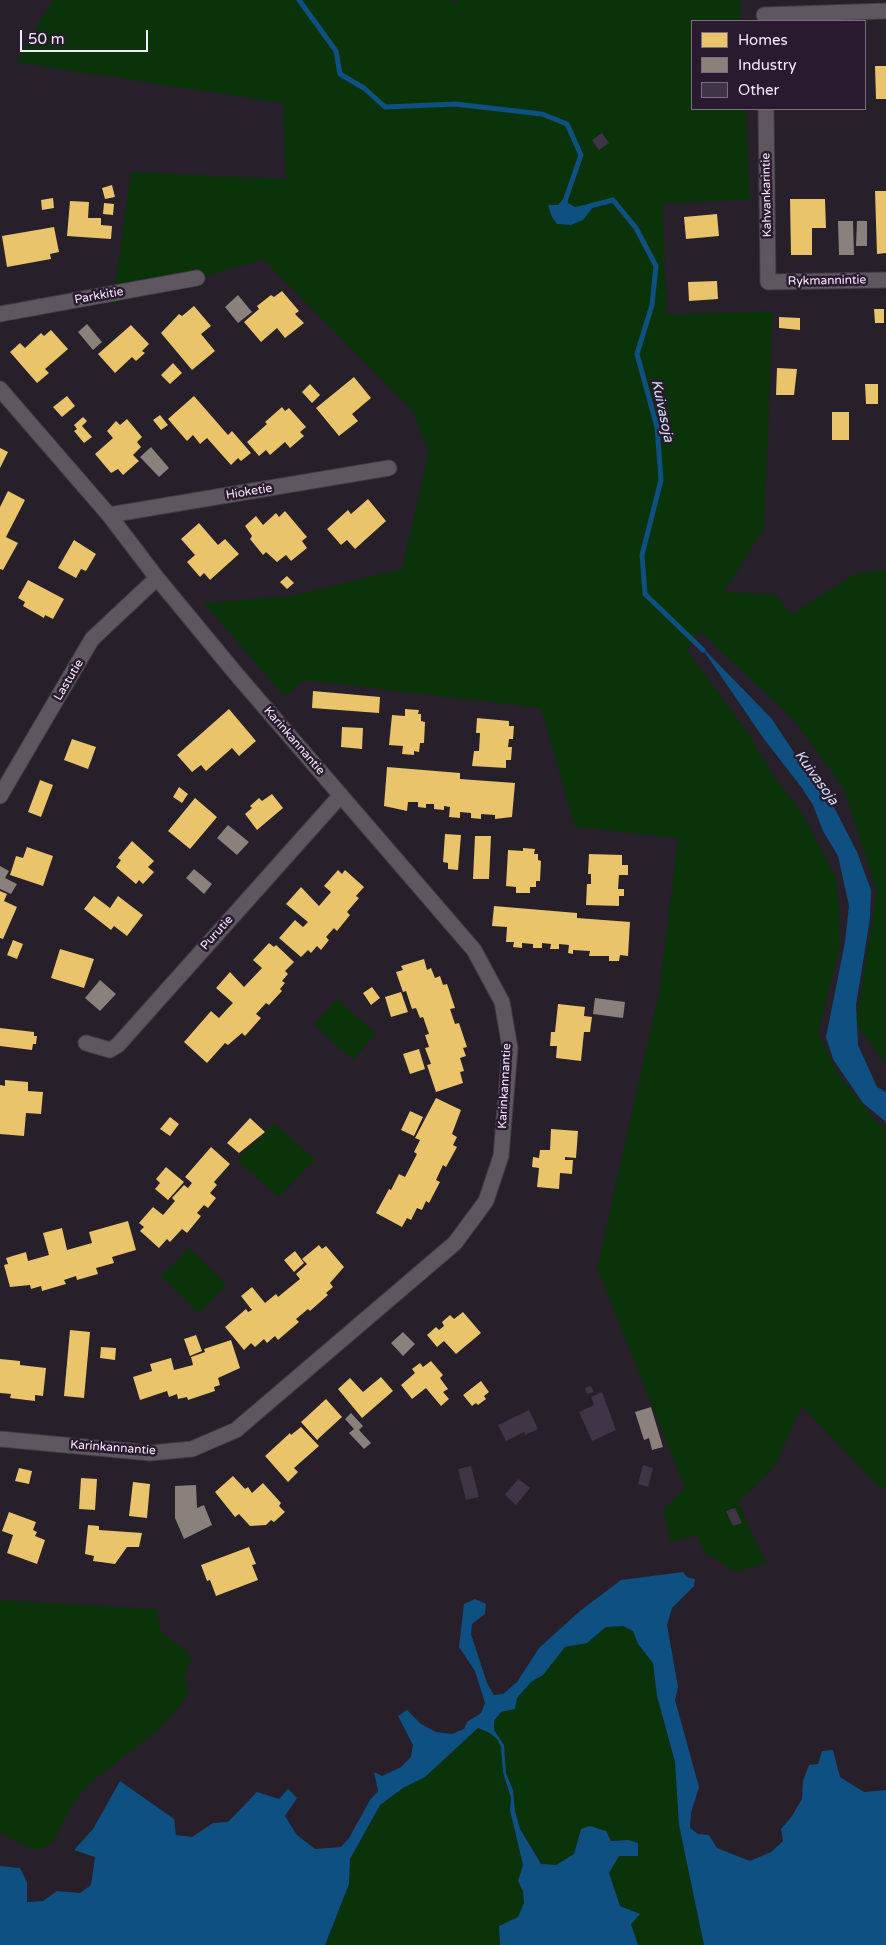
<!DOCTYPE html>
<style>
body{margin:0}
#map{position:relative;width:886px;height:1945px;overflow:hidden;background:#271f2a;font-family:"Varela Round",sans-serif}
canvas{display:block}
.legend{position:absolute;left:691px;top:20px;width:175px;height:90px;box-sizing:border-box;background:#2a1a2f;border:1px solid #7b6d80;margin:0;padding:6px 9px;list-style:none;font-size:15px;color:#f5eaf9}
.legend li{display:flex;align-items:center;gap:10px;height:25px}
.legend b{width:25px;border:1px solid #7b6d80}
.scale{position:absolute;left:20px;top:30px;width:128px;height:22px;box-sizing:border-box;border:2px solid #f5eaf9;border-top:0;padding-left:6px;font-size:15px;line-height:18px;white-space:nowrap;color:#f5eaf9;-webkit-text-stroke:4px #2a1a2f;paint-order:stroke}
</style>
<div id="map">
<canvas width="886" height="1945"></canvas>
<ul class="legend">
<li><b style="height:14px;background:#e9c46a"></b>Homes</li>
<li><b style="height:14px;background:#8a817c"></b>Industry</li>
<li><b style="height:14px;background:#3f3547"></b>Other</li>
</ul>
<div class="scale">50 m</div>
</div>
<script>
const context = document.querySelector('canvas').getContext('2d');
context.lineJoin = 'round';
function paint(path, color) {
  context.fillStyle = color;
  context.fill(path, 'evenodd');
}
function shape(rows) {
  const path = new Path2D();
  for (const r of rows) {
    path.moveTo(r[0], r[1]);
    for (let i = 2; i < r.length; i += 2) path.lineTo(r[i], r[i + 1]);
  }
  return path;
}
function trace(path, color, width, dash) {
  context.strokeStyle = color;
  context.lineWidth = width;
  context.lineCap = dash ? 'butt' : 'round';
  context.setLineDash(dash || []);
  context.stroke(path);
}
function write(font, color, halo, rows, align = 'center') {
  context.font = font + ' "Varela Round",sans-serif';
  context.lineWidth = 5;
  context.setLineDash([]);
  context.textBaseline = 'middle';
  context.strokeStyle = halo;
  context.fillStyle = color;
  for (const [text, x, y, turn = 0] of rows) {
    context.save();
    context.translate(x, y);
    context.rotate((+turn || 0) * Math.PI / 180);
    context.textAlign = isNaN(turn) ? turn : align;
    if (halo) context.strokeText(text, 0, 0);
    context.fillText(text, 0, 0);
    context.restore();
  }
}
paint(shape([
 [53,0,450,0,454,4,458,0,740,0,741,21,692,21,692,109,746,109,750,199,662,204,667,315,773,311,764,528,724,592,775,594,792,614,855,574,886,570,886,1065,856,1022,877,892,844,789,794,720,700,631,687,650,749,735,774,777,801,811,837,880,840,945,818,1034,839,1075,877,1123,886,1128,886,1488,880,1488,802,1406,775,1466,738,1502,766,1563,736,1572,704,1552,698,1535,671,1542,663,1510,685,1488,597,1268,659,993,678,838,575,827,541,708,305,680,284,696,204,603,291,596,402,569,429,452,412,410,263,259,113,304,131,172,286,179,283,103,16,62],
 [337,999,376,1034,353,1060,314,1025],
 [274,1123,315,1160,279,1197,237,1160],
 [189,1248,227,1285,199,1313,161,1276],
 [0,1600,157,1609,161,1632,187,1652,192,1662,188,1665,185,1678,188,1693,183,1702,159,1729,89,1784,72,1806,53,1842,41,1849,26,1847,0,1832],
 [623,1626,633,1631,638,1644,653,1663,657,1696,675,1763,679,1825,704,1945,638,1945,631,1924,620,1906,609,1872,629,1840,611,1841,581,1829,574,1854,556,1865,542,1864,520,1829,515,1811,513,1790,506,1773,504,1745,494,1730,494,1721,502,1712,515,1709,517,1698,531,1682,543,1675,565,1647,587,1643,606,1627],
 [478,1728,490,1733,497,1739,501,1747,503,1772,511,1798,510,1810,523,1865,518,1881,523,1891,524,1903,518,1917,499,1926,500,1945,325,1945,349,1884,350,1859,380,1805,403,1788,425,1777]
]), '#0a330a');
paint(shape([
 [567,195,568,203,575,207,597,202,583,220,571,225,557,224,552,217,548,205,558,205],
 [699,644,772,719,797,757,820,780,857,852,871,890,870,918,856,1005,858,1045,877,1087,886,1092,886,1122,863,1103,833,1059,826,1037,845,942,849,906,838,856,823,831,813,805,802,788,764,739],
 [683,1572,687,1577,695,1579,694,1586,672,1608,667,1625,678,1687,675,1700,699,1787,691,1813,690,1828,698,1834,709,1835,717,1848,750,1861,771,1852,783,1841,781,1829,792,1816,802,1799,803,1781,809,1765,818,1764,822,1751,833,1750,840,1777,864,1792,886,1790,886,1945,704,1945,679,1825,675,1762,657,1696,653,1663,638,1644,633,1631,623,1626,606,1627,587,1643,565,1647,543,1675,531,1682,517,1698,515,1709,501,1712,494,1721,494,1730,504,1745,506,1773,513,1790,515,1811,520,1829,541,1864,556,1865,574,1854,581,1829,590,1826,606,1831,611,1841,629,1840,638,1843,638,1856,619,1856,609,1873,620,1906,640,1914,631,1924,638,1945,500,1945,499,1926,518,1917,524,1903,523,1891,518,1881,523,1865,510,1810,511,1798,503,1772,501,1747,497,1739,490,1733,478,1728,425,1777,403,1788,380,1805,350,1859,349,1884,325,1945,0,1945,0,1866,20,1868,27,1882,27,1902,43,1901,57,1891,80,1893,91,1885,95,1857,74,1850,93,1829,120,1781,174,1819,176,1835,192,1837,213,1823,228,1822,257,1792,279,1799,288,1789,297,1798,285,1816,297,1835,315,1849,341,1847,349,1838,370,1800,378,1791,374,1772,382,1776,401,1767,411,1757,413,1745,398,1716,407,1710,421,1724,436,1732,452,1734,464,1729,467,1722,481,1713,485,1703,475,1671,459,1647,464,1604,475,1599,486,1604,485,1614,472,1624,471,1634,487,1683,494,1695,503,1694,517,1682,539,1648,580,1611,621,1580]
]), '#0e5082');
paint(shape([
 [875,66,886,66,886,99,876,99],
 [112,185,115,197,105,199,102,188],
 [875,191,886,191,886,253,877,254],
 [53,198,54,208,42,210,41,200],
 [790,199,825,199,826,228,812,228,812,255,791,255],
 [70,201,89,202,88,218,101,218,101,225,112,226,111,239,67,236],
 [104,203,114,204,113,215,103,214],
 [717,214,719,236,686,239,684,217],
 [54,227,59,252,50,254,51,259,7,267,2,236],
 [717,281,718,299,689,301,688,282],
 [282,291,299,311,295,314,304,323,285,338,277,328,261,342,244,322,259,309,257,306,271,295,274,297],
 [194,306,211,326,201,334,215,351,192,370,161,333,179,314,182,316],
 [874,309,884,309,884,323,875,323],
 [779,317,800,318,800,330,779,328],
 [131,325,149,344,142,351,145,353,136,361,132,357,115,373,98,354],
 [51,330,68,349,45,369,49,373,37,383,10,352,20,343,25,348,41,333,44,336],
 [173,363,182,373,170,384,161,375],
 [777,368,797,369,794,395,776,395],
 [354,377,371,398,352,414,358,421,339,436,316,408],
 [310,384,320,395,312,403,302,392],
 [865,384,878,384,878,404,866,404],
 [67,396,75,406,62,417,53,407],
 [194,396,228,435,232,431,251,453,241,461,238,458,231,465,207,438,200,444,193,435,187,441,168,419],
 [282,407,285,411,289,408,306,427,300,432,304,436,290,448,285,442,270,455,266,450,259,456,247,442,267,424,265,422],
 [832,412,849,412,849,440,832,440],
 [160,415,168,425,161,430,153,420],
 [83,417,87,421,82,426,92,437,84,443,74,431,77,429,74,425],
 [127,419,142,437,137,442,141,447,133,455,139,461,123,475,118,469,111,473,95,454,113,438,107,431,116,421,120,425],
 [0,448,8,452,0,468],
 [8,491,25,500,6,537,18,543,3,570,0,569,0,507],
 [368,499,386,521,355,549,347,540,341,545,327,529,348,510,351,514],
 [285,511,307,537,302,541,307,548,291,561,286,555,277,562,266,552,263,555,250,539,252,536,245,526,256,516,263,525,276,513,279,517],
 [199,523,218,545,225,539,239,554,210,580,204,573,200,577,187,562,195,555,181,539],
 [74,540,96,554,86,571,81,569,76,578,58,568],
 [287,576,294,583,287,589,280,582],
 [28,580,64,599,53,619,45,615,44,618,23,606,25,602,18,598],
 [313,691,380,697,379,713,312,708],
 [229,709,256,741,239,756,232,748,206,771,201,765,192,772,177,755],
 [405,709,419,710,418,714,421,714,421,721,425,722,424,743,420,743,419,752,414,751,414,755,402,754,403,746,389,745,392,715,405,716],
 [477,718,509,721,509,726,514,726,513,739,509,739,508,747,512,747,511,760,506,760,506,768,472,766,474,751,479,751,480,733,476,733],
 [342,727,363,728,362,749,341,747],
 [72,739,96,747,88,769,64,760],
 [387,767,460,773,460,779,515,783,512,817,495,819,495,815,481,814,481,819,471,818,471,813,460,812,460,818,449,817,450,807,444,806,444,810,434,809,434,804,426,804,426,808,418,807,418,802,408,802,407,811,384,806],
 [40,780,53,785,41,817,28,812],
 [179,787,188,794,182,803,173,797],
 [272,794,283,808,257,830,245,814,252,808,250,806,259,798,262,801],
 [195,798,217,817,190,849,168,831],
 [445,834,461,835,458,870,448,869,448,863,443,862],
 [475,836,491,836,489,879,473,879],
 [132,841,154,861,148,867,154,872,143,884,139,880,136,884,116,867,121,860,118,858],
 [27,847,53,856,43,886,10,875,16,856,23,858],
 [523,848,535,849,534,854,538,854,538,860,541,861,540,881,536,881,536,887,530,887,530,893,516,893,516,887,506,886,508,850,523,851],
 [589,854,622,855,622,865,628,865,628,875,619,875,618,889,624,889,624,896,619,896,619,906,586,905,587,884,591,884,591,874,588,874],
 [338,870,342,874,345,870,364,887,356,896,359,898,347,912,350,915,337,931,334,928,326,937,329,940,321,950,317,946,311,953,308,950,301,957,279,938,295,920,303,927,308,922,286,904,301,887,319,906,331,892,324,886],
 [0,891,7,894,4,901,17,907,3,939,0,938],
 [94,896,110,908,118,896,143,915,127,936,114,926,111,930,84,909],
 [494,906,577,913,577,918,630,922,628,956,620,955,619,961,609,961,609,956,589,956,590,951,573,950,573,954,568,953,569,945,559,944,559,949,550,949,551,944,542,943,542,948,533,948,533,944,522,943,522,948,513,947,514,942,506,942,507,927,492,926],
 [13,940,23,944,17,959,7,955],
 [269,943,274,947,276,945,294,962,285,971,288,974,282,981,285,983,280,989,282,991,269,1005,266,1003,256,1014,261,1018,245,1036,242,1033,228,1045,225,1043,207,1063,184,1042,211,1011,219,1018,229,1007,233,1003,216,988,230,972,244,987,262,968,253,960],
 [60,949,94,959,84,988,51,978],
 [424,959,427,970,431,968,435,978,440,976,443,985,447,984,455,1008,450,1009,455,1024,459,1023,467,1047,463,1048,466,1056,460,1058,464,1071,460,1072,463,1083,436,1092,427,1065,431,1064,425,1048,429,1047,425,1035,429,1034,423,1017,420,1018,416,1008,412,1009,406,991,403,992,396,972,403,970,401,966],
 [372,987,380,998,371,1005,363,993],
 [401,992,408,1012,391,1017,385,997],
 [558,1004,585,1007,584,1016,592,1017,590,1032,584,1032,581,1061,556,1058,557,1046,550,1046,551,1032,555,1032],
 [0,1028,34,1032,34,1036,37,1036,36,1044,33,1044,32,1050,0,1046],
 [419,1049,425,1069,410,1074,403,1054],
 [5,1080,28,1082,28,1091,43,1092,41,1114,26,1113,24,1136,0,1134,0,1085,5,1086],
 [436,1098,461,1110,452,1134,457,1137,453,1145,457,1147,446,1167,443,1165,436,1180,440,1182,429,1203,426,1201,422,1210,417,1208,411,1220,407,1218,402,1227,376,1213,389,1189,391,1190,399,1174,405,1177,417,1154,414,1152,420,1140,415,1138],
 [410,1111,423,1117,414,1136,401,1130],
 [170,1117,179,1124,170,1136,160,1129],
 [250,1118,265,1132,239,1153,227,1143],
 [551,1129,578,1131,576,1158,565,1157,565,1160,573,1160,572,1174,560,1173,559,1189,537,1187,539,1168,532,1167,533,1157,539,1158,540,1150,550,1150],
 [211,1147,230,1164,214,1182,217,1185,210,1193,216,1198,208,1208,204,1205,197,1213,201,1216,187,1233,182,1229,170,1242,167,1239,159,1248,140,1231,144,1227,139,1223,153,1207,163,1215,175,1201,172,1198,184,1185,188,1188,192,1183,185,1177],
 [166,1167,184,1182,168,1200,155,1189,160,1183,156,1179],
 [128,1221,136,1250,112,1257,114,1263,96,1268,98,1274,77,1280,76,1276,64,1280,66,1284,42,1291,41,1286,31,1289,30,1285,10,1287,4,1265,8,1264,6,1258,26,1252,28,1261,49,1255,43,1233,62,1228,67,1250,92,1243,89,1232],
 [319,1245,322,1249,326,1246,344,1267,330,1283,333,1287,326,1293,328,1295,310,1311,308,1309,296,1319,299,1322,278,1340,275,1336,267,1343,264,1339,255,1347,251,1343,244,1350,225,1327,246,1309,248,1312,252,1310,241,1296,252,1287,265,1303,276,1294,278,1297,300,1279,296,1274,307,1264,302,1259],
 [295,1251,304,1263,294,1272,284,1260],
 [463,1312,481,1333,456,1354,444,1341,437,1347,427,1335,436,1327,439,1330,444,1326,442,1322,450,1315,454,1319],
 [70,1330,90,1332,84,1398,64,1396],
 [196,1335,202,1351,190,1356,184,1339],
 [231,1340,240,1368,218,1378,220,1385,214,1387,215,1391,188,1400,187,1397,178,1399,177,1394,169,1397,167,1391,140,1400,133,1377,152,1371,150,1364,171,1358,174,1370,193,1365,191,1357,205,1352,204,1349],
 [101,1347,116,1348,115,1360,100,1358],
 [0,1359,20,1361,20,1365,46,1368,43,1396,35,1395,35,1401,10,1398,11,1394,0,1393],
 [431,1361,443,1375,440,1378,448,1389,443,1392,449,1399,441,1406,426,1388,412,1399,401,1385,415,1373,412,1369,420,1363,423,1367],
 [381,1377,393,1391,362,1418,338,1389,350,1378,363,1392],
 [481,1381,489,1392,484,1396,486,1399,478,1405,476,1403,472,1406,463,1395],
 [326,1399,342,1417,317,1440,301,1422],
 [301,1427,319,1446,294,1468,298,1472,288,1482,265,1456,290,1433,291,1435],
 [19,1468,32,1471,29,1484,15,1481],
 [233,1476,245,1489,248,1487,252,1493,263,1483,281,1503,279,1506,285,1512,274,1522,271,1520,266,1525,250,1526,239,1514,235,1517,215,1492],
 [81,1478,97,1479,95,1510,79,1509],
 [133,1482,150,1484,147,1518,129,1516],
 [9,1512,36,1522,33,1530,37,1532,35,1536,45,1540,37,1564,7,1553,13,1535,2,1531],
 [88,1525,99,1526,99,1530,142,1533,139,1547,127,1547,115,1564,93,1561,94,1556,85,1554],
 [249,1547,256,1564,252,1565,258,1580,216,1596,210,1580,207,1581,201,1565]
]), '#e9c46a');
paint(shape([
 [838,221,853,221,854,255,839,255],
 [857,221,867,221,867,246,856,246],
 [238,295,252,312,238,323,225,307],
 [87,324,102,342,93,350,78,332],
 [151,447,169,468,159,477,140,457],
 [228,825,249,842,237,855,217,838],
 [0,866,9,871,5,878,17,884,11,894,0,889],
 [194,869,212,884,204,894,186,878],
 [100,980,116,994,100,1011,85,998],
 [595,998,625,1002,623,1018,593,1014],
 [403,1332,415,1344,403,1356,391,1343],
 [651,1407,663,1447,652,1450,649,1438,644,1440,635,1412],
 [351,1413,363,1426,359,1430,371,1443,364,1449,349,1433,354,1429,345,1419],
 [196,1485,197,1508,204,1505,212,1525,184,1539,175,1518,175,1486]
]), '#8a817c');
trace(shape([
 [299,0,336,51,340,74,364,88,385,107,455,104,542,114,567,124,581,155,565,201],
 [590,206,613,200,636,228,656,266,652,305,637,354,657,427,661,480,642,555,645,594,703,650]
]), '#0e5082', 5);
paint(shape([
 [602,133,609,143,599,150,592,140],
 [591,1386,594,1392,587,1394,585,1388],
 [602,1392,616,1430,592,1441,579,1412,594,1405,591,1397],
 [529,1410,538,1429,525,1435,524,1432,506,1441,498,1425],
 [643,1465,653,1468,648,1487,638,1484],
 [471,1466,479,1497,466,1500,458,1469],
 [518,1479,530,1488,516,1505,505,1495],
 [735,1508,742,1523,733,1526,726,1511]
]), '#3f3547');
const street = shape([
 [764,15,886,11],
 [766,109,768,282,886,280],
 [0,314,197,278],
 [0,389,109,515,157,578,237,675,474,950,502,1002,510,1048,501,1156,486,1201,455,1243,236,1430,192,1449,150,1453,0,1439],
 [109,515,389,468],
 [0,796,92,639,157,578],
 [86,1043,110,1050,118,1045,341,795]
]);
trace(street, '#413b44', 17);
trace(street, '#5e5760', 15);
write('12px', '#f5eaf9', '#2a1a2f', [
 ["Kahvankarintie",767,195,-91],
 ["Rykmannintie",827,281,-1],
 ["Parkkitie",99,296,-10],
 ["Hioketie",249,492,-9],
 ["Lastutie",69,680,-59],
 ["Karinkannantie",294,741,49],
 ["Purutie",217,933,-48],
 ["Karinkannantie",505,1086,-87],
 ["Karinkannantie",113,1448,4]
]);
write('italic 14px', '#d1e1f1', '#2a1a2f', [
 ["Kuivasoja",662,411,78],
 ["Kuivasoja",816,778,54]
]);
</script>
